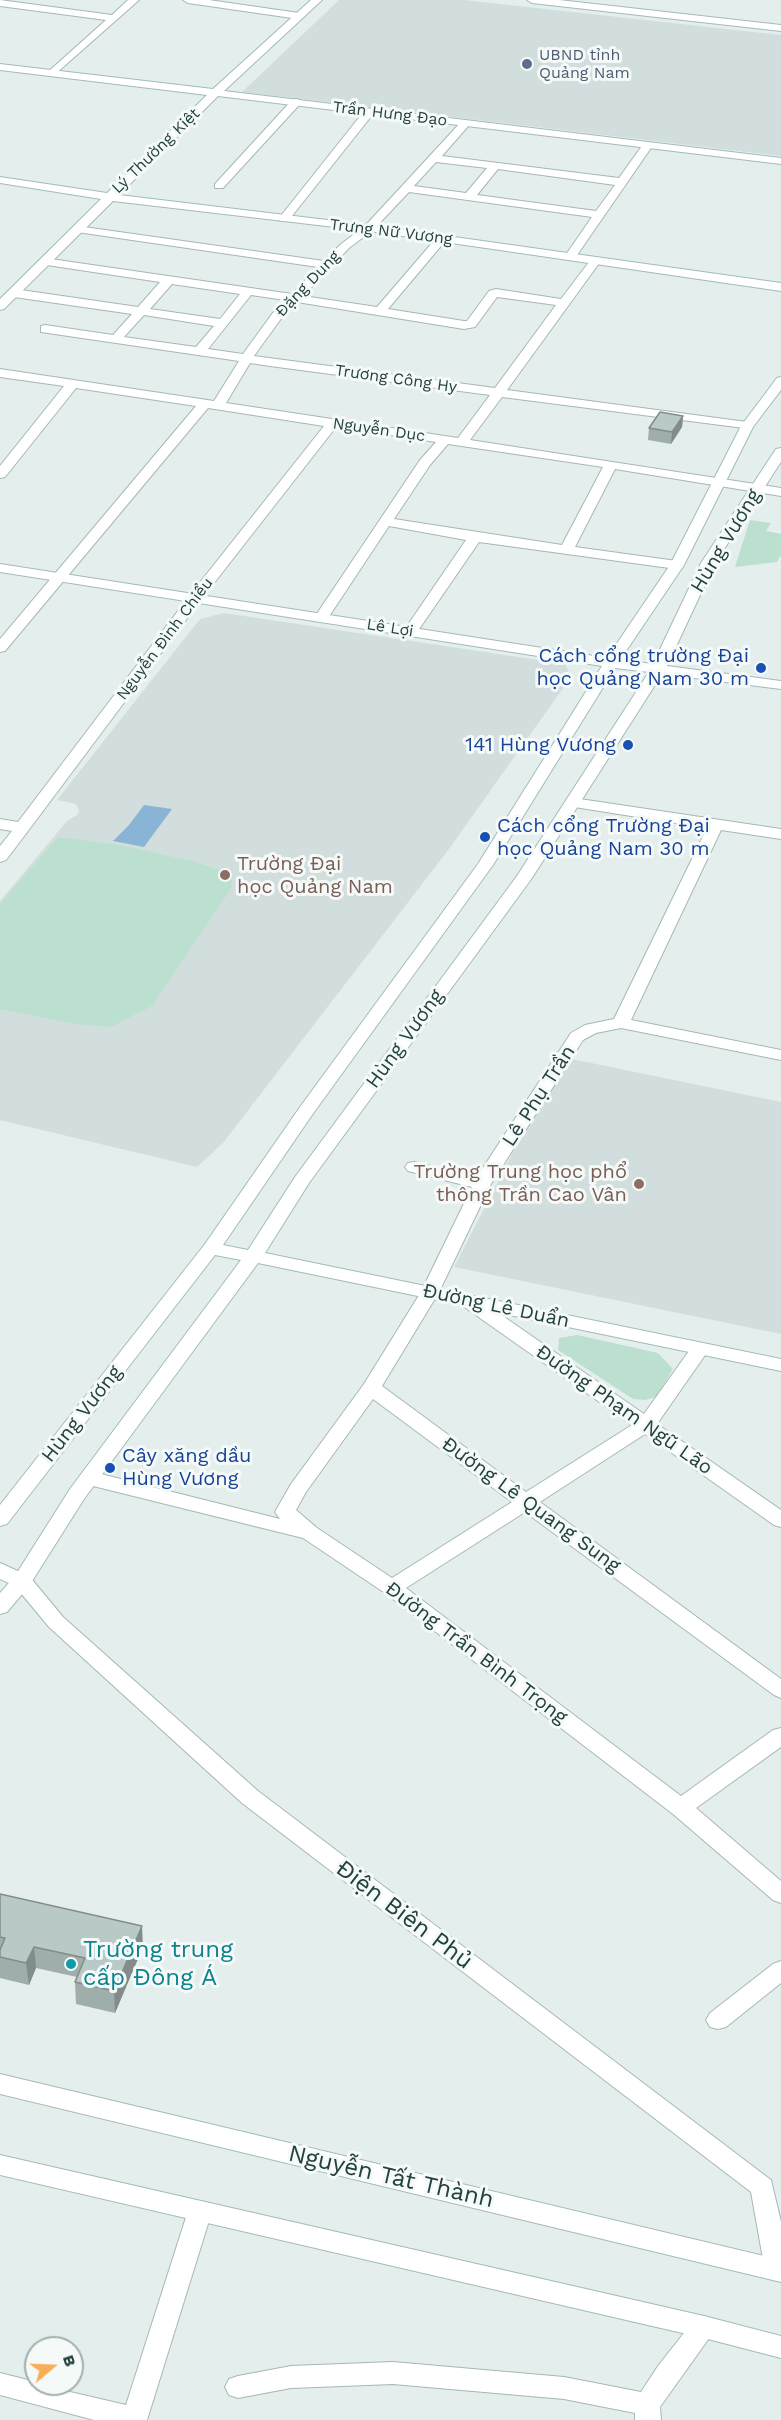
<!DOCTYPE html>
<meta charset="utf-8">
<style>
body{margin:0}
#map{position:relative;width:781px;height:2420px;overflow:hidden;background:#e4eeed;font-family:"Work Sans",sans-serif}
canvas{display:block}
.north{position:absolute;left:24px;top:2336px;width:60px;height:60px;box-sizing:border-box;background:#f5faf9;border:2px solid #a1b0af;border-radius:50%;rotate:71deg;font-size:16px;font-weight:700;line-height:24px;text-align:center;color:#224141}
.north::after{content:'';display:block;margin:auto;width:21px;height:27px;background:#f9ad58;clip-path:polygon(50% 0,100% 100%,50% 72%,0 100%)}
</style>
<div id="map">
<canvas width="781" height="2420"></canvas>
<div class="north">B</div>
</div>
<script>
const context = document.querySelector('canvas').getContext('2d');
context.lineJoin = 'round';
function paint(path, color) {
  context.fillStyle = color;
  context.fill(path, 'evenodd');
}
function shape(rows) {
  const path = new Path2D();
  for (const r of rows) {
    path.moveTo(r[0], r[1]);
    for (let i = 2; i < r.length; i += 2) path.lineTo(r[i], r[i + 1]);
  }
  return path;
}
function trace(path, color, width, dash) {
  context.strokeStyle = color;
  context.lineWidth = width;
  context.lineCap = dash ? 'butt' : 'round';
  context.setLineDash(dash || []);
  context.stroke(path);
}
function write(font, color, halo, rows, align = 'center') {
  context.font = font + ' "Work Sans",sans-serif';
  context.lineWidth = 6;
  context.setLineDash([]);
  context.textBaseline = 'middle';
  context.strokeStyle = halo;
  context.fillStyle = color;
  for (const [text, x, y, turn = 0] of rows) {
    context.save();
    context.translate(x, y);
    context.rotate((+turn || 0) * Math.PI / 180);
    context.textAlign = isNaN(turn) ? turn : align;
    if (halo) context.strokeText(text, 0, 0);
    context.fillText(text, 0, 0);
    context.restore();
  }
}
paint(shape([
 [339,0,464,0,781,35,781,156,242,92],
 [224,613,565,664,571,677,449,849,223,1143,197,1167,0,1120,0,901,67,821,77,815,79,811,76,804,57,800,200,619],
 [562,1057,781,1102,781,1334,454,1267]
]), '#d2dedd');
paint(shape([
 [750,520,771,523,766,531,781,534,781,555,777,562,735,567],
 [58,837,120,845,193,861,231,874,232,887,152,1006,111,1027,75,1024,0,1009,0,904],
 [577,1335,658,1353,673,1369,656,1397,645,1400,633,1399,558,1350,559,1338]
]), '#bce0d0');
paint(shape([
 [144,805,172,809,144,847,113,841,129,825]
]), '#8ab4d5');
const street = shape([
 [0,0,112,15,128,0,139,0,53,76,48,73,49,71,106,20,0,6,0,0],
 [183,0,209,0,299,13,304,16,299,19,188,3,183,0],
 [296,99,300,100,300,104,223,188,215,188,215,184,292,100,296,99],
 [369,109,373,110,373,114,288,221,280,221,280,217,365,110,369,109],
 [465,121,470,124,442,156,619,178,644,143,652,143,653,145,575,258,567,258,565,256,592,217,409,192,373,230,349,248,303,296,377,307,438,236,442,235,448,238,446,240,388,309,464,321,467,321,489,291,496,289,561,299,592,258,600,258,600,262,507,390,747,422,752,423,753,426,752,429,502,397,470,440,781,488,781,496,615,469,575,547,677,561,682,562,684,565,682,568,677,569,479,542,415,635,410,636,403,632,466,540,389,526,326,621,316,621,314,618,420,460,436,442,336,427,200,601,28,831,6,860,0,862,0,846,12,831,0,829,0,819,18,822,190,595,324,426,208,408,5,651,0,652,0,639,196,406,76,388,5,477,0,478,0,466,64,386,0,377,0,369,214,401,239,361,41,332,41,326,45,325,113,335,132,314,14,297,8,293,14,289,138,307,160,282,40,264,40,260,44,258,292,294,318,267,77,232,71,229,77,226,324,261,341,244,365,226,461,122,465,121],
 [436,162,487,168,466,193,414,186,436,162],
 [498,169,615,185,596,211,477,195,498,169],
 [172,284,240,294,220,319,150,309,172,284],
 [251,295,285,300,272,314,243,354,208,349,251,295],
 [497,297,556,305,495,388,254,356,280,320,297,302,464,329,475,327,497,297],
 [144,315,214,326,196,347,124,337,144,315],
 [250,363,270,366,490,395,458,438,226,403,250,363],
 [448,444,603,467,562,545,394,519,430,465,448,444],
 [573,798,781,829,781,839,721,830,631,1020,781,1050,781,1060,621,1028,596,1033,583,1040,491,1184,439,1292,382,1386,526,1492,632,1425,460,1304,458,1300,460,1296,474,1296,644,1414,694,1344,708,1344,710,1348,657,1424,781,1510,781,1527,774,1525,645,1434,540,1502,781,1679,781,1698,774,1695,525,1512,406,1588,681,1796,773,1730,781,1728,781,1747,696,1808,781,1881,781,1903,773,1900,673,1814,385,1593,303,1538,89,1485,82,1483,79,1478,82,1473,89,1471,280,1519,275,1512,291,1484,364,1384,421,1292,472,1187,408,1171,405,1167,408,1163,414,1162,477,1177,571,1033,585,1025,614,1019,707,828,568,806,565,803,573,798],
 [373,1399,512,1502,392,1578,317,1528,296,1510,306,1492,373,1399],
 [0,1563,29,1576,63,1617,258,1791,771,2180,781,2222,781,2280,769,2278,765,2270,751,2192,242,1803,49,1627,15,1586,0,1579,0,1563],
 [781,1961,781,1983,726,2027,718,2029,710,2027,706,2020,710,2013,773,1964,781,1961],
 [200,2201,209,2204,212,2211,147,2420,94,2420,0,2395,0,2373,36,2382,36,2384,126,2405,188,2211,191,2204,200,2201],
 [704,2316,713,2319,717,2327,660,2407,661,2420,635,2420,635,2413,564,2399,393,2384,291,2388,238,2398,229,2395,225,2387,229,2379,238,2376,291,2366,393,2362,564,2377,641,2392,658,2366,695,2319,704,2316]
]);
const secondary = shape([
 [311,0,322,0,224,91,781,158,781,164,218,96,119,195,369,225,781,283,781,291,369,231,113,201,4,309,0,310,0,299,101,199,0,183,0,177,107,193,207,95,0,70,0,64,213,89,311,0],
 [527,0,559,0,781,25,781,31,532,3,527,0],
 [781,377,781,390,753,427,684,565,620,660,653,664,701,563,776,449,781,448,781,462,715,563,667,666,781,681,781,689,662,674,532,878,309,1183,265,1253,781,1359,781,1371,258,1263,84,1499,29,1586,7,1612,0,1614,0,1593,15,1576,70,1489,241,1260,215,1255,7,1524,0,1526,0,1505,205,1244,300,1107,478,864,602,666,0,572,0,564,607,658,670,565,741,426,777,378,781,377],
 [615,668,649,672,517,876,295,1177,248,1250,223,1245,312,1115,493,865,615,668],
 [0,2074,781,2260,781,2282,0,2094,0,2074],
 [0,2155,704,2316,781,2336,781,2358,704,2338,0,2175,0,2155]
]);
trace(street, '#a6b7b6', 2);
trace(secondary, '#a2bbb9', 2);
paint(street, '#fff');
paint(secondary, '#fff');
paint(shape([
 [683,416,682,427,671,444,648,440,649,428],
 [0,1894,143,1947,115,2013,76,2004,75,1982,77,1977,36,1968,29,1985,0,1978]
]), '#9fadab');
paint(shape([
 [683,416,682,427,671,444,672,432],
 [142,1926,143,1947,115,2013,114,1991],
 [34,1947,36,1968,29,1985,26,1963]
]), '#828d8b');
const building = shape([
 [660,412,683,416,672,432,649,428,660,412],
 [0,1894,142,1926,114,1991,75,1982,85,1958,34,1947,26,1963,0,1957,0,1950,5,1938,0,1937,0,1894]
]);
paint(building, '#b9c9c7');
trace(building, '#828d8b', 1.5);
for (const [x, y, r, color] of [
 [527,64,6,"#5c6f8a"],
 [761,668,6,"#1a4fb4"],
 [628,745,6,"#1a4fb4"],
 [485,837,6,"#1a4fb4"],
 [225,875,6,"#8d6e63"],
 [639,1184,6,"#8d6e63"],
 [110,1468,6,"#1a4fb4"],
 [71,1964,6,"#0f9aa8"]
]) {
  const dot = new Path2D();
  dot.arc(x, y, r, 0, 2 * Math.PI);
  context.fillStyle = color;
  context.fill(dot);
  trace(dot, '#f5faf9', 2);
}
write('16px', '#4e5e75', '#f5faf9', [
 ["UBND tỉnh",539,55],
 ["Quảng Nam",539,73]
], 'left');
write('16px', '#224141', '#f5faf9', [
 ["Trần Hưng Đạo",390,114,7],
 ["Lý Thường Kiệt",156,151,-44],
 ["Trưng Nữ Vương",391,232,7],
 ["Đặng Dung",308,284,-46],
 ["Trương Công Hy",396,379,8],
 ["Nguyễn Dục",379,430,8],
 ["Lê Lợi",390,628,9],
 ["Nguyễn Đình Chiểu",165,639,-53]
]);
write('20px', '#224141', '#f5faf9', [
 ["Hùng Vương",726,541,-59],
 ["Hùng Vương",405,1039,-54],
 ["Lê Phụ Trần",539,1096,-57],
 ["Đường Lê Duẩn",496,1306,12],
 ["Đường Phạm Ngũ Lão",624,1410,35],
 ["Hùng Vương",82,1414,-52],
 ["Đường Lê Quang Sung",531,1505,36],
 ["Đường Trần Bình Trọng",476,1653,37]
]);
write('20px', '#164399', '#f5faf9', [
 ["Cách cổng trường Đại",749,656],
 ["học Quảng Nam 30 m",749,679],
 ["141 Hùng Vương",616,745],
 ["Cách cổng Trường Đại",497,826,"left"],
 ["học Quảng Nam 30 m",497,849,"left"],
 ["Cây xăng dầu",122,1456,"left"],
 ["Hùng Vương",122,1479,"left"]
], 'right');
write('20px', '#785e54', '#f5faf9', [
 ["Trường Đại",237,864],
 ["học Quảng Nam",237,887],
 ["Trường Trung học phổ",627,1172,"right"],
 ["thông Trần Cao Vân",627,1195,"right"]
], 'left');
write('24px', '#224141', '#f5faf9', [
 ["Điện Biên Phủ",404,1915,37],
 ["Nguyễn Tất Thành",391,2177,13]
]);
write('24px', '#0d838f', '#f5faf9', [
 ["Trường trung",83,1950],
 ["cấp Đông Á",83,1978]
], 'left');
</script>
